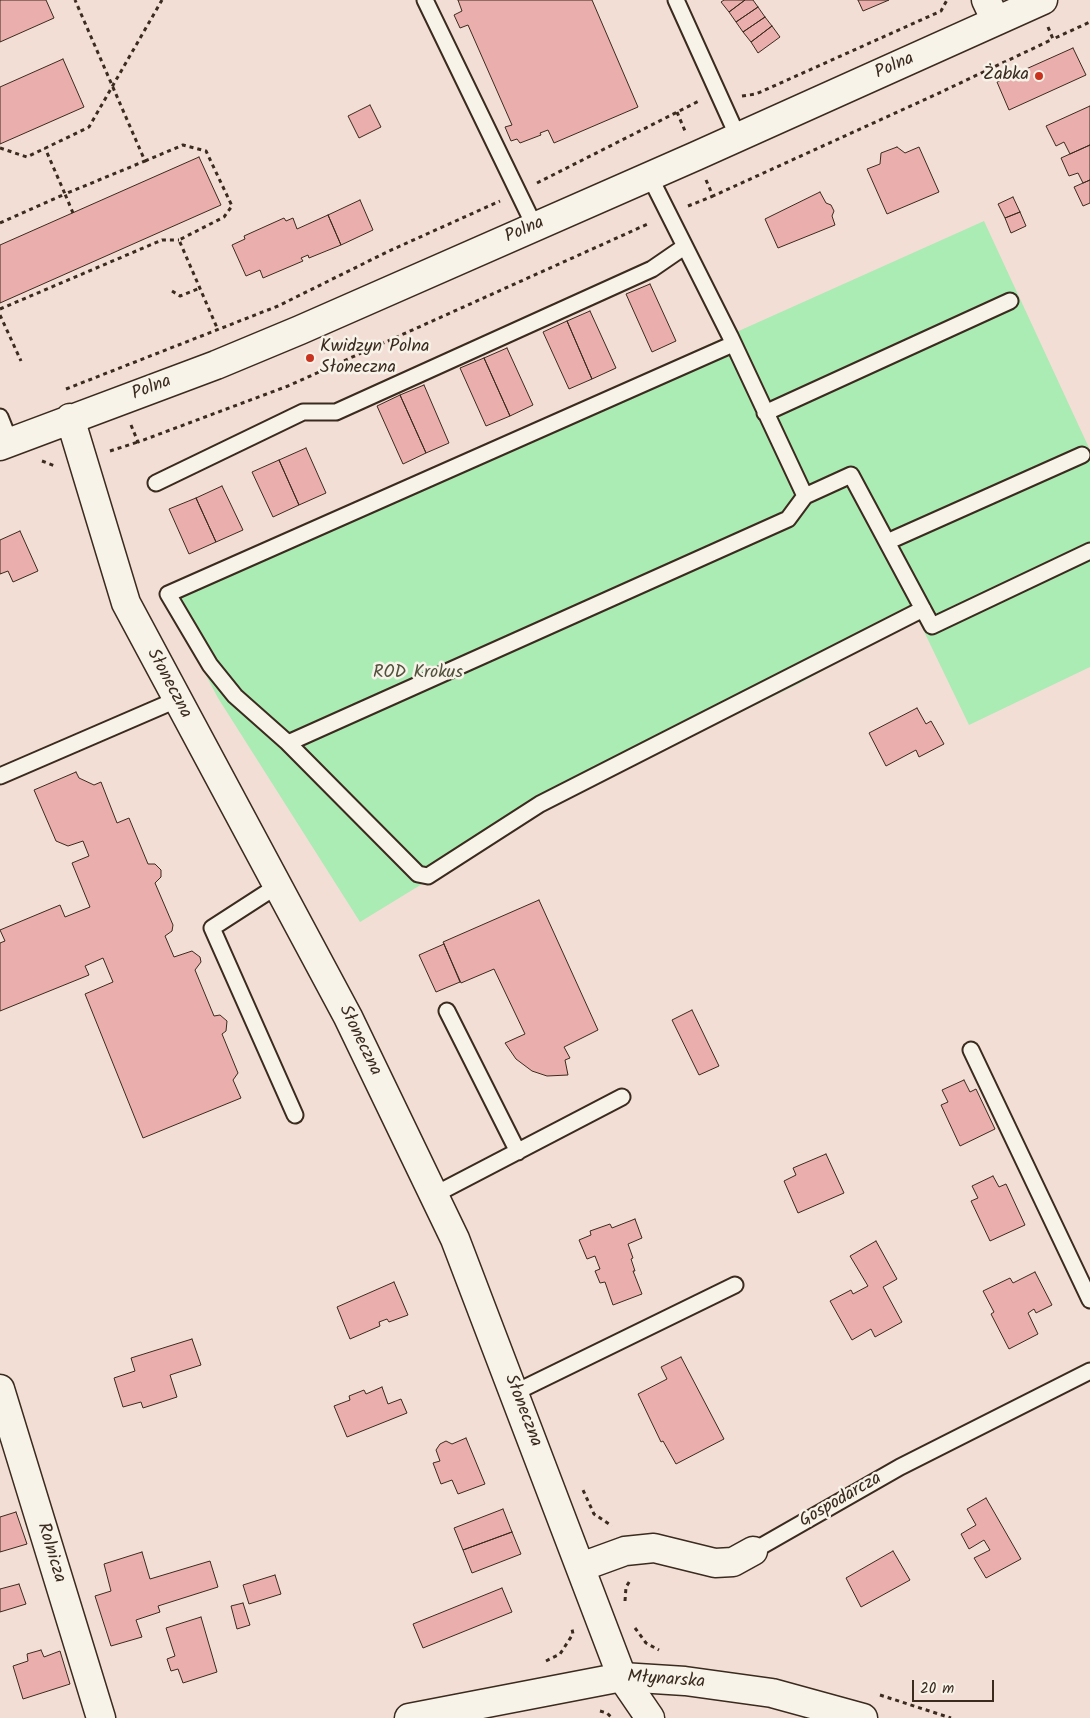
<!DOCTYPE html>
<meta charset="utf-8">
<style>
body{margin:0}
#map{position:relative;width:1090px;height:1718px;overflow:hidden;background:#f3ded6;font-family:Kalam,sans-serif}
canvas{display:block}
.scale{position:absolute;left:912px;top:1680px;width:82px;height:22px;box-sizing:border-box;border:2px solid #3b2a1e;border-top:0;padding-left:6px;font-size:15px;line-height:18px;white-space:nowrap;color:#3b2a1e;-webkit-text-stroke:4px #f7f3e8;paint-order:stroke}
</style>
<div id="map">
<canvas width="1090" height="1718"></canvas>
<div class="scale">20 m</div>
</div>
<script>
const context = document.querySelector('canvas').getContext('2d');
context.lineJoin = 'round';
function paint(path, color) {
  context.fillStyle = color;
  context.fill(path, 'evenodd');
}
function shape(rows) {
  const path = new Path2D();
  for (const r of rows) {
    path.moveTo(r[0], r[1]);
    for (let i = 2; i < r.length; i += 2) path.lineTo(r[i], r[i + 1]);
  }
  return path;
}
function trace(path, color, width, dash) {
  context.strokeStyle = color;
  context.lineWidth = width;
  context.lineCap = dash ? 'butt' : 'round';
  context.setLineDash(dash || []);
  context.stroke(path);
}
function write(font, color, halo, rows, align = 'center') {
  context.font = font + ' Kalam,sans-serif';
  context.lineWidth = 5;
  context.setLineDash([]);
  context.textBaseline = 'middle';
  context.strokeStyle = halo;
  context.fillStyle = color;
  for (const [text, x, y, turn = 0] of rows) {
    context.save();
    context.translate(x, y);
    context.rotate((+turn || 0) * Math.PI / 180);
    context.textAlign = isNaN(turn) ? turn : align;
    if (halo) context.strokeText(text, 0, 0);
    context.fillText(text, 0, 0);
    context.restore();
  }
}
paint(shape([
 [984,221,1090,450,1090,667,969,725,918,619,798,684,543,810,360,922,218,698,161,590]
]), '#abebb4');
const building = shape([
 [0,0,46,0,54,18,0,42,0,0],
 [458,0,592,0,638,107,554,143,548,130,540,133,541,135,520,143,517,139,511,141,505,127,512,125,468,25,460,28,454,15,462,11,458,0],
 [724,0,745,0,729,12,721,2,724,0],
 [745,0,753,0,758,7,736,22,729,12,745,0],
 [858,0,889,0,863,11,858,0],
 [758,7,765,17,743,32,736,22,758,7],
 [765,17,772,26,751,42,743,32,765,17],
 [772,26,780,37,758,53,751,42,772,26],
 [1073,48,1086,75,1009,110,997,82,1073,48],
 [63,59,84,107,0,144,0,87,63,59],
 [370,105,381,127,359,138,348,116,370,105],
 [1090,106,1090,145,1070,154,1064,142,1056,146,1046,126,1090,106],
 [1090,145,1090,180,1083,183,1078,173,1069,176,1061,158,1090,145],
 [897,147,905,153,919,147,939,192,887,214,867,169,880,164,881,153,897,147],
 [199,157,221,205,0,303,0,245,199,157],
 [1090,180,1090,203,1083,206,1074,187,1090,180],
 [820,192,826,203,831,205,834,211,832,216,835,225,778,248,765,219,820,192],
 [1013,197,1020,212,1005,218,998,204,1013,197],
 [360,200,373,230,341,245,328,215,360,200],
 [1020,212,1026,226,1011,233,1005,218,1020,212],
 [328,215,341,245,309,258,308,255,301,258,303,261,263,278,260,270,246,276,232,245,245,239,244,236,284,218,286,221,293,218,297,229,328,215],
 [650,284,676,341,652,352,626,294,650,284],
 [590,311,616,368,592,379,567,321,590,311],
 [567,321,592,379,569,389,543,332,567,321],
 [507,348,533,405,510,416,484,358,507,348],
 [484,358,510,416,486,426,460,368,484,358],
 [424,385,449,443,426,453,400,395,424,385],
 [400,395,426,453,403,464,377,406,400,395],
 [306,448,326,493,299,505,279,460,306,448],
 [279,460,299,505,273,517,252,472,279,460],
 [222,486,243,530,216,542,196,498,222,486],
 [196,498,216,542,189,554,169,509,196,498],
 [20,531,38,571,13,582,8,571,0,574,0,540,20,531],
 [917,708,926,724,931,721,944,744,919,757,916,750,886,766,869,733,917,708],
 [76,772,79,778,94,785,101,782,117,823,129,818,148,864,155,864,161,870,161,877,155,883,173,925,172,931,165,936,174,957,192,951,200,957,201,962,195,970,214,1016,220,1015,227,1021,226,1031,222,1034,238,1073,233,1080,241,1098,143,1138,85,994,113,982,103,958,85,966,89,975,0,1011,0,943,5,941,0,930,60,905,65,917,90,907,72,863,89,856,83,841,68,846,56,841,34,790,76,772],
 [539,900,598,1030,564,1047,570,1058,565,1060,568,1075,547,1076,532,1071,516,1059,505,1043,525,1034,494,969,461,983,443,942,539,900],
 [444,944,460,982,436,992,419,955,444,944],
 [692,1010,719,1066,699,1075,672,1020,692,1010],
 [964,1080,970,1092,976,1089,995,1129,960,1146,941,1105,948,1102,942,1090,964,1080],
 [826,1154,844,1193,798,1213,784,1181,796,1175,793,1168,826,1154],
 [993,1176,999,1187,1006,1184,1025,1225,990,1241,971,1201,978,1198,972,1186,993,1176],
 [635,1219,642,1238,628,1244,633,1258,631,1259,635,1271,633,1271,642,1294,613,1305,605,1282,600,1283,595,1271,600,1269,595,1256,587,1259,579,1240,591,1235,590,1231,610,1224,612,1228,635,1219],
 [876,1241,897,1279,883,1287,902,1322,875,1337,871,1329,852,1340,830,1301,851,1290,853,1294,868,1286,850,1256,876,1241],
 [1035,1272,1052,1305,1036,1313,1034,1309,1028,1313,1038,1334,1009,1349,991,1314,994,1312,983,1291,1010,1278,1013,1283,1035,1272],
 [394,1282,408,1315,389,1322,387,1319,379,1322,380,1326,350,1339,337,1307,394,1282],
 [192,1339,201,1365,170,1375,177,1397,143,1408,141,1402,123,1407,114,1378,135,1371,131,1358,192,1339],
 [681,1357,724,1439,676,1464,663,1441,661,1442,638,1394,667,1379,661,1367,681,1357],
 [382,1387,388,1404,401,1399,407,1413,347,1437,334,1406,350,1400,349,1396,364,1390,366,1394,382,1387],
 [466,1438,485,1484,458,1494,452,1480,441,1484,433,1463,440,1461,436,1450,440,1444,446,1441,452,1444,466,1438],
 [986,1498,1021,1559,986,1578,974,1558,990,1550,984,1540,969,1549,961,1534,976,1525,967,1509,986,1498],
 [503,1509,512,1532,463,1550,454,1528,503,1509],
 [16,1512,27,1544,0,1552,0,1517,16,1512],
 [512,1532,521,1554,472,1573,463,1550,512,1532],
 [893,1551,910,1580,861,1607,846,1578,893,1551],
 [142,1552,150,1579,210,1561,218,1587,158,1606,160,1612,136,1620,142,1637,111,1646,95,1596,111,1591,104,1564,142,1552],
 [275,1575,281,1594,249,1604,243,1585,275,1575],
 [19,1584,26,1604,0,1612,0,1589,19,1584],
 [502,1588,512,1612,423,1648,413,1624,502,1588],
 [243,1603,250,1625,237,1629,231,1606,243,1603],
 [201,1617,217,1672,183,1683,178,1669,171,1671,167,1659,175,1656,166,1628,201,1617],
 [41,1650,44,1657,60,1651,70,1684,23,1699,13,1666,28,1661,27,1654,41,1650]
]);
paint(building, '#eaaeac');
trace(building, '#3b2a1e', 1);
const service = shape([
 [425,0,535,227],
 [676,0,738,137],
 [650,177,730,336,805,496,851,475,932,626,1090,551],
 [765,413,1010,301],
 [0,417,10,442],
 [156,483,303,412,336,412,652,269,684,247],
 [805,496,788,519,288,743,418,874,428,876,540,804,923,609],
 [887,542,1082,455],
 [288,743,235,696,210,665,168,594,733,344],
 [0,776,176,700],
 [277,886,212,928,295,1115],
 [447,1011,518,1152],
 [971,1050,1090,1300],
 [434,1195,622,1097],
 [514,1393,735,1285],
 [753,1551,900,1467,1090,1371]
]);
const minor = shape([
 [986,0,996,21],
 [70,418,126,603,348,1017,455,1239,622,1677,650,1718],
 [0,446,216,365,300,330,696,156,1043,0],
 [0,1389,101,1718],
 [581,1567,625,1551,654,1548,715,1563,733,1562,753,1551]
]);
const tertiary = shape([
 [409,1718,622,1677,685,1681,772,1693,863,1718]
]);
trace(service, '#3b2a1e', 19);
trace(minor, '#3b2a1e', 31);
trace(tertiary, '#3b2a1e', 31);
trace(shape([
 [1048,27,1053,39,1090,22],
 [742,96,756,94,941,11,947,0],
 [677,112,685,131],
 [0,148,27,157,89,127,162,0],
 [145,161,183,145,206,151,232,206,224,217,179,240,218,330],
 [706,180,713,196,937,94,1053,39],
 [537,183,699,101],
 [688,206,713,196],
 [73,213,65,194,145,161,75,0],
 [0,223,65,194,45,148],
 [172,291,180,296,200,288],
 [0,309,162,240,179,240],
 [0,315,21,361],
 [66,389,278,306,389,251,500,201],
 [131,425,138,442,288,386,650,223],
 [110,451,138,442],
 [42,461,55,466],
 [583,1490,594,1514,612,1526],
 [625,1601,626,1587,631,1579],
 [635,1628,646,1643,659,1650],
 [546,1661,560,1654,573,1634,572,1629],
 [880,1695,951,1718],
 [600,1711,607,1713,612,1718]
]), '#3b2a1e', 3, [4, 4]);
trace(service, '#f7f3e8', 15);
trace(minor, '#f7f3e8', 28);
trace(tertiary, '#f7f3e8', 28);
for (const [x, y, r, color] of [
 [1039,76,5,"#c8321e"],
 [310,358,5,"#c8321e"]
]) {
  const dot = new Path2D();
  dot.arc(x, y, r, 0, 2 * Math.PI);
  context.fillStyle = color;
  context.fill(dot);
  trace(dot, '#f7f3e8', 2);
}
write('18px', '#3b2a1e', '#f7f3e8', [
 ["Polna",895,67,-24],
 ["Polna",525,231,-24],
 ["Polna",152,389,-21],
 ["Słoneczna",168,684,62],
 ["Słoneczna",359,1041,64],
 ["Słoneczna",522,1411,69],
 ["Gospodarcza",841,1501,-30],
 ["Rolnicza",50,1553,73],
 ["Młynarska",666,1681,4]
]);
write('18px', '#3b2a1e', '#f7f3e8', [
 ["Żabka",1029,76],
 ["Kwidzyn Polna",320,348,"left"],
 ["Słoneczna",320,369,"left"]
], 'right');
write('18px', '#51513c', '#f7f3e8', [
 ["ROD Krokus",418,674]
]);
</script>
